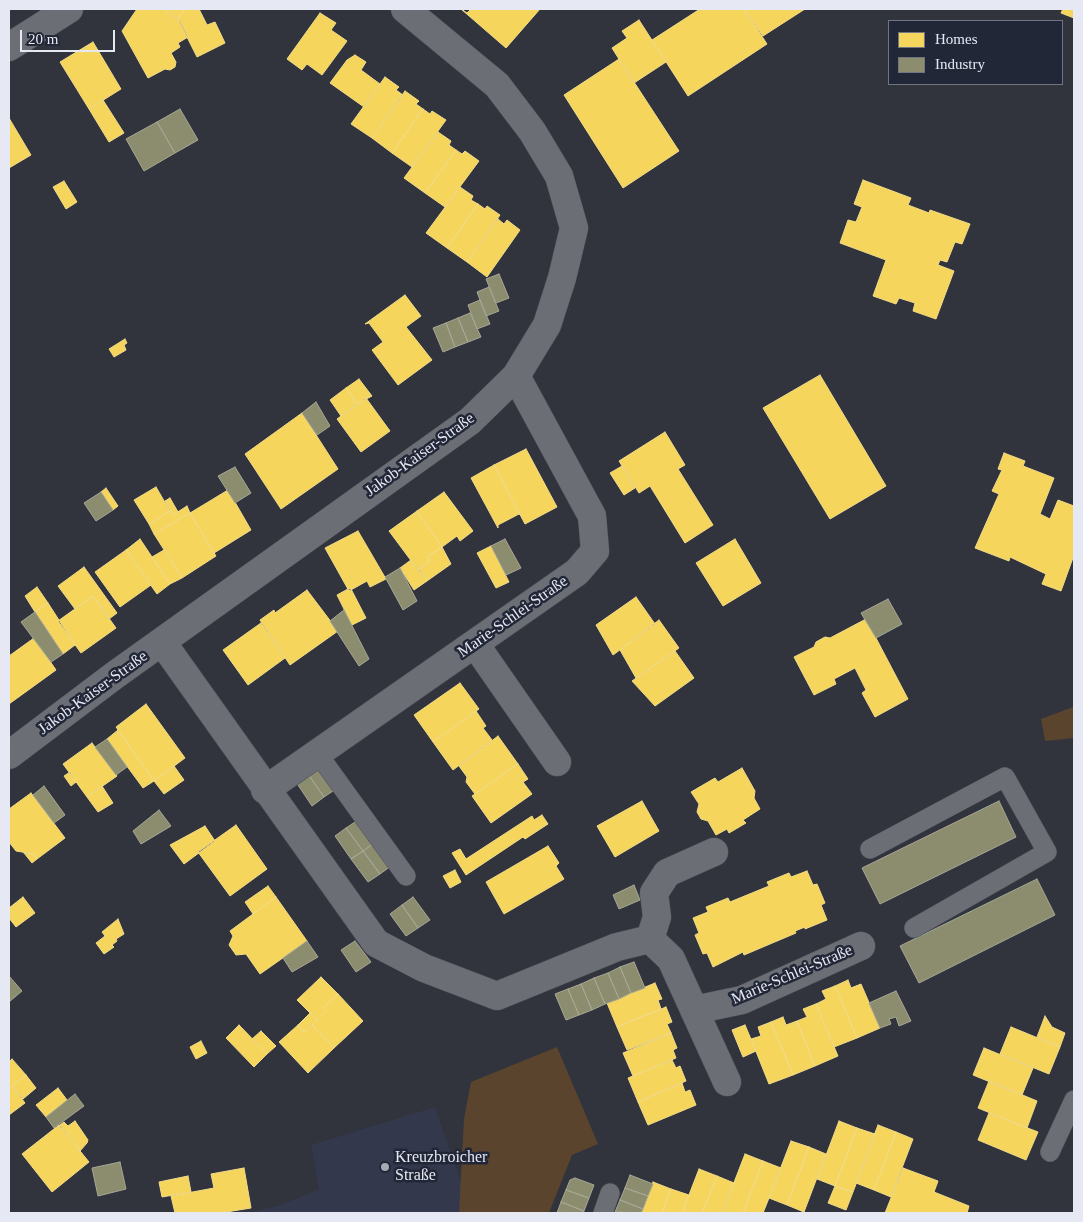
<!DOCTYPE html>
<meta charset="utf-8">
<style>
body{margin:0}
#map{position:relative;width:1083px;height:1222px;overflow:hidden;background:#31343c;font-family:Georgia,serif}
canvas{display:block}
.frame{position:absolute;inset:0;border:10px solid #e6e9f4;pointer-events:none}
.legend{position:absolute;left:888px;top:20px;width:175px;height:65px;box-sizing:border-box;background:#222737;border:1px solid #707583;margin:0;padding:6px 9px;list-style:none;font-size:15px;color:#e6e9f4}
.legend li{display:flex;align-items:center;gap:10px;height:25px}
.legend b{width:25px;border:1px solid #707583}
.scale{position:absolute;left:20px;top:30px;width:95px;height:22px;box-sizing:border-box;border:2px solid #e6e9f4;border-top:0;padding-left:6px;font-size:15px;line-height:18px;white-space:nowrap;color:#e6e9f4;-webkit-text-stroke:4px #222737;paint-order:stroke}
</style>
<div id="map">
<canvas width="1083" height="1222"></canvas>
<div class="frame"></div>
<ul class="legend">
<li><b style="height:14px;background:#f6d55c"></b>Homes</li>
<li><b style="height:14px;background:#8c8c6e"></b>Industry</li>
</ul>
<div class="scale">20 m</div>
</div>
<script>
const context = document.querySelector('canvas').getContext('2d');
context.lineJoin = 'round';
function paint(path, color) {
  context.fillStyle = color;
  context.fill(path, 'evenodd');
}
function shape(rows) {
  const path = new Path2D();
  for (const r of rows) {
    path.moveTo(r[0], r[1]);
    for (let i = 2; i < r.length; i += 2) path.lineTo(r[i], r[i + 1]);
  }
  return path;
}
function trace(path, color, width, dash) {
  context.strokeStyle = color;
  context.lineWidth = width;
  context.lineCap = dash ? 'butt' : 'round';
  context.setLineDash(dash || []);
  context.stroke(path);
}
function write(font, color, halo, rows, align = 'center') {
  context.font = font + ' Georgia,serif';
  context.lineWidth = 5;
  context.setLineDash([]);
  context.textBaseline = 'middle';
  context.strokeStyle = halo;
  context.fillStyle = color;
  for (const [text, x, y, turn = 0] of rows) {
    context.save();
    context.translate(x, y);
    context.rotate((+turn || 0) * Math.PI / 180);
    context.textAlign = isNaN(turn) ? turn : align;
    if (halo) context.strokeText(text, 0, 0);
    context.fillText(text, 0, 0);
    context.restore();
  }
}
paint(shape([
 [435,1107,469,1205,470,1213,247,1213,281,1205,319,1189,311,1145]
]), '#33384d');
paint(shape([
 [1073,707,1074,738,1045,741,1041,719],
 [557,1047,598,1144,572,1155,549,1213,459,1213,464,1119,471,1082]
]), '#5a442e');
const homes = shape([
 [137,9,164,9,180,21,188,37,178,43,180,47,171,53,176,62,175,67,170,70,165,69,148,78,122,31,137,9],
 [164,9,185,9,178,19,164,9],
 [185,9,199,9,207,25,215,22,225,43,197,57,178,19,185,9],
 [461,9,467,13,471,9,540,9,506,48,461,9],
 [700,9,744,9,767,44,688,96,652,40,700,9],
 [744,9,805,9,763,36,744,9],
 [1063,9,1074,9,1074,18,1061,13,1063,9],
 [320,13,336,23,331,30,347,41,322,75,307,64,302,70,287,59,320,13],
 [639,20,666,62,634,83,612,48,627,38,622,31,639,20],
 [93,42,121,89,89,109,60,62,93,42],
 [355,55,366,62,361,70,380,84,364,107,330,83,347,60,355,55],
 [619,59,679,151,623,188,564,95,619,59],
 [385,77,399,87,396,90,403,95,372,138,351,124,385,77],
 [405,91,419,101,416,104,423,109,392,153,372,138,405,91],
 [103,100,124,133,109,142,89,109,103,100],
 [423,109,430,114,432,111,446,120,412,167,392,153,423,109],
 [9,118,31,155,9,168,9,118],
 [438,132,451,141,449,145,456,150,425,193,404,178,438,132],
 [456,150,462,154,465,151,479,161,445,207,425,193,456,150],
 [863,180,911,198,908,205,929,213,930,210,970,224,962,244,955,242,947,262,940,260,938,265,954,271,936,319,913,311,915,303,899,298,896,304,873,296,886,260,840,243,848,220,856,222,862,207,854,204,863,180],
 [64,181,77,202,66,209,53,187,64,181],
 [460,187,473,196,471,200,478,204,447,248,426,233,460,187],
 [478,204,485,209,487,206,500,215,467,262,447,248,478,204],
 [498,219,504,224,507,220,520,230,487,277,467,262,498,219],
 [405,295,421,316,406,327,432,360,398,385,372,350,383,342,369,323,365,324,405,295],
 [125,339,127,343,124,345,126,350,114,357,109,349,125,339],
 [820,375,886,486,830,519,763,408,820,375],
 [359,379,372,396,357,404,346,388,359,379],
 [346,388,357,404,341,416,330,400,346,388],
 [366,398,390,431,361,452,337,419,366,398],
 [302,413,338,469,281,509,245,454,302,413],
 [665,432,685,465,678,469,713,525,685,543,650,486,639,493,619,461,665,432],
 [526,449,557,507,525,524,494,465,526,449],
 [1004,453,1025,461,1023,466,1054,478,1040,514,1050,519,1058,500,1074,506,1074,555,1061,591,1042,584,1046,574,1010,557,1009,561,975,548,999,494,992,491,1002,470,998,469,1004,453],
 [494,465,521,516,519,514,498,525,498,528,471,478,494,465],
 [622,466,635,488,624,495,610,473,622,466],
 [156,487,170,511,149,524,134,500,156,487],
 [106,488,118,506,113,510,101,492,106,488],
 [228,490,251,530,214,553,190,513,228,490],
 [444,492,473,531,460,541,457,536,442,547,417,511,444,492],
 [170,498,178,512,173,515,165,501,170,498],
 [187,506,190,513,154,534,149,524,170,511,173,515,187,506],
 [417,511,442,547,427,557,430,561,418,570,389,531,417,511],
 [190,513,216,556,182,578,154,534,190,513],
 [358,531,386,579,370,587,367,581,349,591,325,548,358,531],
 [140,539,170,584,157,594,126,550,140,539],
 [735,539,761,583,723,606,696,563,735,539],
 [491,546,509,582,496,588,477,553,491,546],
 [442,547,451,564,427,581,419,569,430,561,427,557,442,547],
 [126,550,151,585,120,607,95,572,126,550],
 [164,550,182,578,170,584,152,557,164,550],
 [411,560,427,581,414,590,400,568,411,560],
 [84,567,117,613,109,619,93,596,75,609,58,586,84,567],
 [37,587,48,603,35,612,25,596,37,587],
 [348,589,351,589,366,618,352,625,337,595,348,589],
 [307,590,338,631,290,665,260,620,274,610,275,613,307,590],
 [93,596,116,628,81,653,58,621,93,596],
 [636,597,655,624,613,655,596,625,636,597],
 [48,603,75,645,63,654,35,612,48,603],
 [866,619,908,699,875,717,862,693,866,690,855,668,834,679,836,684,814,695,794,657,814,647,816,642,825,637,830,638,866,619],
 [659,620,679,648,636,678,620,650,659,620],
 [261,623,285,658,248,685,223,650,261,623],
 [34,638,56,670,9,704,9,656,34,638],
 [675,651,694,678,655,706,632,681,675,651],
 [460,683,479,709,433,742,414,715,460,683],
 [146,704,185,758,154,781,116,727,146,704],
 [476,711,486,726,483,728,492,740,453,770,433,742,476,711],
 [118,730,154,781,143,788,107,739,118,730],
 [498,736,518,764,475,794,466,782,467,777,459,766,498,736],
 [92,743,117,776,87,797,63,764,92,743],
 [518,764,528,779,523,782,532,794,491,823,472,796,518,764],
 [174,766,184,780,164,794,154,781,174,766],
 [742,768,755,791,754,798,760,809,743,820,746,823,729,833,727,829,716,835,708,821,701,819,697,812,699,804,691,792,715,778,718,782,742,768],
 [70,772,76,782,71,786,64,776,70,772],
 [102,786,113,803,98,812,87,797,102,786],
 [31,793,65,838,37,859,34,854,16,851,9,842,9,809,31,793],
 [642,801,659,831,615,857,597,826,642,801],
 [542,815,548,824,525,839,523,837,466,875,452,853,460,849,466,859,532,816,534,820,542,815],
 [236,825,267,869,230,896,198,852,236,825],
 [205,826,215,841,184,864,170,845,205,826],
 [548,846,559,863,556,866,564,879,504,914,486,882,548,846],
 [24,853,34,854,37,859,32,863,24,853],
 [455,870,461,882,450,888,443,876,455,870],
 [807,871,813,885,817,884,825,903,821,905,827,920,805,929,805,927,795,931,796,933,744,955,743,952,713,967,707,953,703,954,695,935,699,933,693,918,708,912,706,907,728,898,730,902,769,886,767,882,789,873,791,877,807,871],
 [268,886,276,897,253,914,245,902,268,886],
 [23,897,35,913,16,927,9,918,9,908,23,897],
 [276,897,307,941,260,974,246,954,236,955,229,945,233,936,230,931,276,897],
 [118,919,124,934,116,939,117,941,112,945,114,947,104,954,96,943,105,936,102,932,118,919],
 [321,977,338,994,323,1008,326,1011,317,1020,297,1000,321,977],
 [848,980,851,988,861,984,880,1028,857,1038,835,986,848,980],
 [655,983,662,999,658,1000,661,1009,617,1027,607,1003,655,983],
 [835,986,857,1038,834,1047,816,1004,826,999,822,991,835,986],
 [338,994,363,1021,334,1048,312,1025,326,1011,323,1008,338,994],
 [816,1004,838,1056,815,1066,797,1021,807,1017,803,1009,816,1004],
 [666,1007,672,1022,667,1024,671,1033,627,1050,617,1027,666,1007],
 [310,1013,317,1020,304,1032,298,1025,310,1013],
 [1045,1016,1052,1027,1065,1033,1060,1047,1037,1037,1045,1016],
 [783,1017,786,1025,797,1021,815,1066,793,1075,771,1022,783,1017],
 [771,1022,793,1075,769,1084,751,1039,761,1036,758,1027,771,1022],
 [239,1025,267,1054,254,1067,226,1038,239,1025],
 [298,1025,304,1032,312,1025,334,1048,308,1073,279,1042,298,1025],
 [745,1025,756,1051,743,1057,732,1030,745,1025],
 [1011,1027,1060,1047,1049,1074,1000,1054,1011,1027],
 [261,1031,276,1046,267,1054,252,1039,261,1031],
 [671,1033,677,1048,673,1050,676,1058,633,1076,623,1053,671,1033],
 [201,1041,207,1053,196,1059,190,1047,201,1041],
 [984,1048,1033,1068,1022,1095,973,1075,984,1048],
 [12,1059,26,1075,12,1086,25,1103,9,1115,9,1062,12,1059],
 [672,1060,676,1068,680,1066,686,1081,638,1102,628,1078,672,1060],
 [26,1075,36,1088,23,1099,12,1086,26,1075],
 [989,1081,1037,1101,1027,1128,978,1108,989,1081],
 [682,1083,685,1092,690,1090,696,1105,648,1125,638,1102,682,1083],
 [58,1088,67,1100,46,1117,36,1105,58,1088],
 [989,1113,1038,1132,1026,1160,978,1140,989,1113],
 [75,1121,88,1140,87,1143,80,1151,60,1125,64,1122,68,1126,75,1121],
 [839,1121,857,1128,835,1186,817,1179,839,1121],
 [59,1125,89,1162,52,1192,22,1154,59,1125],
 [878,1125,896,1132,874,1190,856,1183,878,1125],
 [857,1128,875,1134,853,1192,835,1186,857,1128],
 [896,1132,913,1139,891,1197,874,1190,896,1132],
 [791,1141,809,1147,787,1205,769,1198,791,1141],
 [809,1147,826,1154,804,1212,787,1205,809,1147],
 [745,1154,763,1161,743,1213,728,1213,723,1211,745,1154],
 [763,1161,781,1168,763,1213,743,1213,763,1161],
 [244,1168,251,1208,220,1213,175,1213,171,1196,214,1188,211,1174,244,1168],
 [903,1168,938,1181,934,1192,969,1206,967,1213,885,1213,903,1168],
 [699,1169,717,1176,702,1213,682,1213,699,1169],
 [188,1176,191,1192,162,1197,159,1182,188,1176],
 [717,1176,734,1183,723,1213,702,1213,717,1176],
 [653,1182,671,1189,662,1213,641,1213,653,1182],
 [835,1186,853,1192,846,1210,828,1203,835,1186],
 [671,1189,689,1195,682,1213,662,1213,671,1189]
]);
paint(homes, '#f6d55c');
trace(homes, '#f1db8a', 1);
const industry = shape([
 [180,109,198,140,175,153,157,122,180,109],
 [157,122,175,153,144,171,126,139,157,122],
 [499,274,509,298,496,303,486,279,499,274],
 [489,287,499,311,486,316,477,292,489,287],
 [480,300,490,324,477,329,468,305,480,300],
 [470,313,481,337,468,342,458,318,470,313],
 [458,318,468,342,455,347,446,323,458,318],
 [446,323,455,347,443,352,433,328,446,323],
 [316,402,330,426,317,435,302,413,316,402],
 [235,467,251,493,235,503,218,476,235,467],
 [101,492,113,510,96,521,84,503,101,492],
 [505,539,521,568,506,575,491,546,505,539],
 [400,568,417,601,403,610,385,577,400,568],
 [888,599,902,624,876,638,861,613,888,599],
 [344,610,369,659,359,666,330,621,344,610],
 [35,612,63,654,51,662,21,622,35,612],
 [107,739,127,767,116,775,95,747,107,739],
 [319,766,336,789,324,797,308,774,319,766],
 [308,774,324,797,312,806,296,782,308,774],
 [44,786,65,815,54,823,33,795,44,786],
 [999,801,1016,837,880,904,862,868,999,801],
 [159,810,171,826,141,844,133,831,159,810],
 [358,820,374,843,363,851,346,828,358,820],
 [346,828,363,851,351,859,335,836,346,828],
 [374,843,391,866,380,874,363,851,374,843],
 [363,851,380,874,368,882,351,859,363,851],
 [1037,879,1055,915,919,983,900,946,1037,879],
 [634,885,640,900,619,909,613,895,634,885],
 [413,897,430,920,418,928,402,905,413,897],
 [402,905,418,928,406,936,390,914,402,905],
 [307,941,318,957,292,972,283,958,307,941],
 [355,941,371,962,356,972,341,950,355,941],
 [634,962,645,988,631,993,620,967,634,962],
 [620,967,631,993,619,999,608,973,620,967],
 [608,973,619,999,605,1004,594,978,608,973],
 [9,976,22,991,9,1002,9,976],
 [594,978,605,1004,592,1010,581,984,594,978],
 [581,984,592,1010,579,1015,568,989,581,984],
 [568,989,579,1015,566,1020,555,994,568,989],
 [896,991,911,1021,899,1026,896,1017,889,1019,891,1024,880,1028,869,1003,896,991],
 [75,1094,84,1106,54,1128,46,1117,75,1094],
 [120,1162,126,1189,98,1196,92,1168,120,1162],
 [630,1175,653,1184,648,1196,625,1188,630,1175],
 [575,1178,594,1185,589,1198,566,1190,570,1180,575,1178],
 [625,1188,648,1196,643,1209,620,1200,625,1188],
 [566,1190,589,1198,584,1211,561,1202,566,1190],
 [620,1200,643,1209,641,1213,615,1212,620,1200],
 [561,1202,584,1211,583,1213,557,1213,561,1202]
]);
paint(industry, '#8c8c6e');
trace(industry, '#a7a896', 1);
const service = shape([
 [318,754,406,876],
 [870,849,1005,777,1047,852,914,928],
 [1050,1152,1074,1100],
 [603,1213,610,1193]
]);
const minor = shape([
 [9,47,69,9],
 [162,642,376,943,424,968,497,996,617,947,650,939,671,959,727,1082],
 [475,644,557,762],
 [9,755,115,675,470,421,516,376,547,325,562,278,574,228,559,176,532,131,497,85,405,9],
 [265,790,577,572,595,551,592,516,516,376],
 [650,939,657,917,654,893,667,873,714,852],
 [694,1010,742,1000,861,946]
]);
trace(service, '#4f525a', 20);
trace(minor, '#4f525a', 29);
trace(service, '#6c6e75', 19);
trace(minor, '#6c6e75', 28);
for (const [x, y, r, color] of [
 [385,1167,5,"#a7aab4"]
]) {
  const dot = new Path2D();
  dot.arc(x, y, r, 0, 2 * Math.PI);
  context.fillStyle = color;
  context.fill(dot);
  trace(dot, '#222737', 2);
}
write('16px', '#e6e9f4', '#222737', [
 ["Jakob-Kaiser-Straße",420,455,-36],
 ["Marie-Schlei-Straße",513,617,-35],
 ["Jakob-Kaiser-Straße",93,693,-36],
 ["Marie-Schlei-Straße",792,975,-23]
]);
write('16px', '#e6e9f4', '#222737', [
 ["Kreuzbroicher",395,1158],
 ["Straße",395,1176]
], 'left');
</script>
